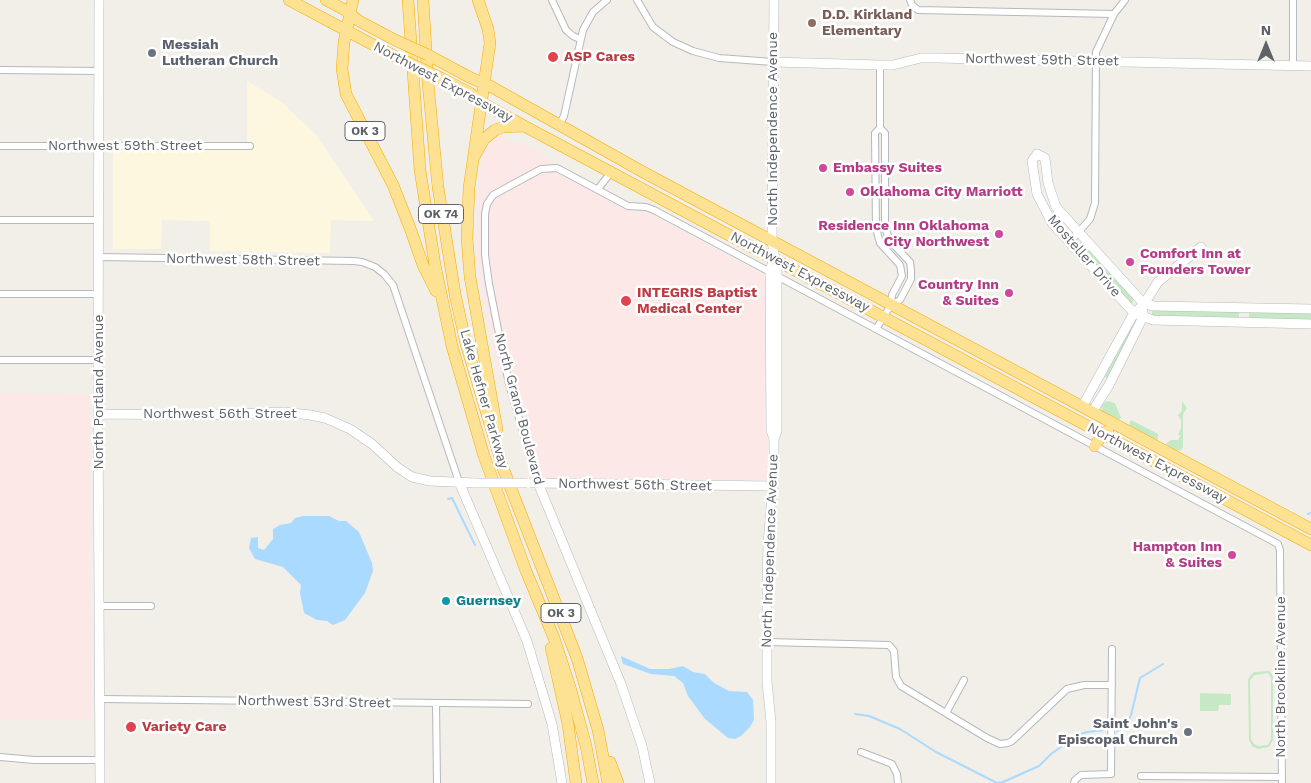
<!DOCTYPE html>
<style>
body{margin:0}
#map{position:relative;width:1311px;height:783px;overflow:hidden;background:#f1efe8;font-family:"Work Sans",sans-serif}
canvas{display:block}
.north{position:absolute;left:1241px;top:20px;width:50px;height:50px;-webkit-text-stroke:4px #fff;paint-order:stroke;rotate:0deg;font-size:14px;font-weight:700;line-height:20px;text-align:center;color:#5f6368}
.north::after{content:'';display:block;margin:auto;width:18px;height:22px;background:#5f6368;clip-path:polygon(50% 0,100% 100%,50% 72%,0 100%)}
</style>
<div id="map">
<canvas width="1311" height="783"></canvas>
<div class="north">N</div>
</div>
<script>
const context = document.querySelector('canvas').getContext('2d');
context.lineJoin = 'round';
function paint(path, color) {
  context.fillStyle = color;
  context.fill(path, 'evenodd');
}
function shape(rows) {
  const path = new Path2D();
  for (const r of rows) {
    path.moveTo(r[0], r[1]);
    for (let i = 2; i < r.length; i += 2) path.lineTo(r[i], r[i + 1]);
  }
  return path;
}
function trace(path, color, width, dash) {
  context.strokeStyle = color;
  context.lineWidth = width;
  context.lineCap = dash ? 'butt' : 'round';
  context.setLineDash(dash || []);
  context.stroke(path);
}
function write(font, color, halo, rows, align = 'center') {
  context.font = font + ' "Work Sans",sans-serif';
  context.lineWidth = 5;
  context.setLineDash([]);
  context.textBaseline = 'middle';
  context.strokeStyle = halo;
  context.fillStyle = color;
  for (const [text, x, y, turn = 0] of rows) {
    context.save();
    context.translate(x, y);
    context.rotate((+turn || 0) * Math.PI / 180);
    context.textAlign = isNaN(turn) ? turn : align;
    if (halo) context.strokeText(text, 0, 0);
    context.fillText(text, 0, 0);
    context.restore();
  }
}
paint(shape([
 [247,81,283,103,316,135,374,221,331,220,330,253,210,251,210,221,162,220,161,249,113,249,113,150,247,150]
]), '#fef7e0');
paint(shape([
 [498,135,541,152,550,162,555,172,630,212,648,213,764,275,767,279,768,474,765,478,761,480,546,478,542,476,497,368,487,318,477,254,476,216,481,166,486,148,492,139],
 [0,393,90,394,91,720,0,720]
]), '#fce8e6');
paint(shape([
 [1081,242,1084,243,1134,298,1132,304,1130,305,1077,245,1078,243],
 [1156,309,1236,311,1239,313,1239,317,1236,319,1156,317,1152,315,1152,310],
 [1253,311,1311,312,1311,321,1254,319,1249,317,1249,313],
 [1134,321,1138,323,1108,379,1104,376],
 [1107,401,1115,403,1121,418,1120,419,1116,419,1102,411,1101,405],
 [1182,401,1187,408,1183,414,1183,447,1181,450,1175,451,1166,444,1171,440,1178,440,1181,435,1178,435,1181,428,1181,420,1178,415,1182,411],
 [1131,420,1158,434,1158,439,1156,440,1129,426],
 [1269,671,1272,674,1273,677,1273,740,1269,747,1258,749,1252,746,1249,740,1248,680,1250,676,1254,672],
 [1268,673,1271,678,1271,739,1268,745,1258,746,1254,744,1251,739,1250,680,1255,675],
 [1200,693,1231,694,1231,705,1219,705,1218,711,1200,711]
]), '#c5e8c5');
paint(shape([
 [303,516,329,516,339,521,346,521,359,532,372,563,373,571,365,593,345,620,333,625,327,621,317,620,304,613,300,593,301,585,283,567,255,559,249,548,251,538,258,537,258,548,264,550,273,539,273,529,280,525,291,523,295,518],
 [621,656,650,669,669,669,683,666,693,672,705,674,714,683,729,691,747,692,753,700,754,720,750,727,741,736,735,739,728,738,705,719,688,696,683,683,674,676,651,674,623,664]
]), '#aadaff');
trace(shape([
 [448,499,452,498,475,545],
 [1308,514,1311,513],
 [855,714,869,716,900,729,936,752,997,783,1003,782,1039,766,1051,754,1078,735,1087,732,1105,730],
 [1117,731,1126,727,1131,715,1140,678,1163,664]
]), '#aadaff', 2);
const street = shape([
 [552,0,566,30,573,36,580,39],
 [637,0,653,27,673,42,693,51,719,58,773,62],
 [910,0,912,5,918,10,1114,14],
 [1293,0,1293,66],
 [0,70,99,71],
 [559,125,564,116,583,30,593,12,607,0],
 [880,128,885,133,885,228,890,241,910,262,911,270,911,279,900,300,891,305],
 [0,146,250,146],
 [598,189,612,171],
 [0,220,99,220],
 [1070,242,1090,219,1095,203,1096,52,1114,14,1125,0],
 [99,257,354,261,362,262,375,267,384,274,393,285,459,482],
 [777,276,1278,544,1280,550,1280,557,1282,783],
 [0,294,99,294],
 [876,329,891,305,892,295,902,276,900,265,880,243,876,228,875,133,880,128,880,65],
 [0,360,98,360],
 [538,483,509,384,489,284,485,255,485,214,487,204,493,195,541,169,557,168,628,206,646,207,654,210,770,272],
 [99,606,151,606],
 [767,642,889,645,894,651,896,677,901,686,987,738,1000,744,1008,743,1012,741,1067,689,1084,685,1112,685],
 [100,699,528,704],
 [436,703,437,783],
 [946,713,964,680],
 [861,752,892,764,897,774,898,783],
 [0,757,34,760,100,760],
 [1141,776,1282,777],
 [1074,783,1075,780,1081,775,1111,774,1112,649]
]);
const secondary = shape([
 [99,0,98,414,100,783],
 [773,62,880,65,893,65,921,58,936,58,1311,66],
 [1311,309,1154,306,1144,304,1056,207,1048,183,1045,158,1037,154,1032,161,1037,194,1052,223,1134,313,1153,320,1311,324],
 [1082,407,1134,313,1144,304,1158,282,1201,247],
 [1092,412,1109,385,1143,317,1143,312],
 [98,414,206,415,284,412,310,415,325,418,350,429,372,444,397,467,412,477,430,481,475,483],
 [774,439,777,431,777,272,772,241,774,0],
 [459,482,527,641,552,724,562,783],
 [533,483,773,486],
 [538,483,621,684,642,746,650,783],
 [771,783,771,722,767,682,767,585,768,544,774,473,774,439,771,430,770,271,774,258]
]);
const highway = shape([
 [289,0,396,57],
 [326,0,345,10,359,21,395,40],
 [353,0,344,42,342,69,346,94,393,185,410,228,423,265,436,291],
 [408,0,420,170,435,265,452,346,484,456,526,571,554,638,570,687,586,746,593,783],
 [423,0,428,83,438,187,455,294,466,344,503,468,577,658,598,730,608,783],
 [478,0,488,29,490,43,469,188,467,238,470,277,497,429],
 [428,55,471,78,490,86,643,172,1311,529],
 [441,78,470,93,484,104,526,127,1311,545],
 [475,155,484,139,495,130,503,127,523,126],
 [1095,446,1102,434,1108,431],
 [551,648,568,724,576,783],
 [610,762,618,783]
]);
trace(street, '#b5b8bc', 8);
trace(secondary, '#b6babf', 10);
trace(highway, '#f9ab00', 12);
trace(street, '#fff', 6);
trace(secondary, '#fff', 9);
trace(highway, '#fde293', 11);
const secondaryBridge = shape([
 [475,483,527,483]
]);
const highwayBridge = shape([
 [395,40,428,55],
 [396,57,441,78]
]);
trace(secondaryBridge, '#b6babf', 10, []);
trace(highwayBridge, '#f9ab00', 12, []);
trace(secondaryBridge, '#fff', 9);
trace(highwayBridge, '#fde293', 11);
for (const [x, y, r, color] of [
 [812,23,5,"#8d6e63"],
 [152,53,5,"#6b7280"],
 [553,57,6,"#e0444e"],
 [823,168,5,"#d1479c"],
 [850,192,5,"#d1479c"],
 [999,234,5,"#d1479c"],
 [1130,262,5,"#d1479c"],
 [1009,293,5,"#d1479c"],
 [626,301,6,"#e0444e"],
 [1232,555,5,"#d1479c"],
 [446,601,5,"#0f9aa8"],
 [131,727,6,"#e0444e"],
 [1188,732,5,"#6b7280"]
]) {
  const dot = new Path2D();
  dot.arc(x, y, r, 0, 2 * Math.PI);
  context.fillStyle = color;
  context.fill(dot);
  trace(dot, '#fff', 2);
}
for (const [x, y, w] of [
 [365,131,40],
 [441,214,45],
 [561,613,40]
]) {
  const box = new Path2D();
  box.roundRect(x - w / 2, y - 9.5, w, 19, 4);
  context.fillStyle = '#fff';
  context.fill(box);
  trace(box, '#5f6368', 1);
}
write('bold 12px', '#5f6368', null, [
 ["OK 3",365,131],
 ["OK 74",441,214],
 ["OK 3",561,613]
]);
write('bold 14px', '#785e54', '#fff', [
 ["D.D. Kirkland",822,15],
 ["Elementary",822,31]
], 'left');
write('bold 14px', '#5b616d', '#fff', [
 ["Messiah",162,45],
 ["Lutheran Church",162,61],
 ["Saint John's",1178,724,"right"],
 ["Episcopal Church",1178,740,"right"]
], 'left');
write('bold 14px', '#be3a42', '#fff', [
 ["ASP Cares",564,57],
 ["INTEGRIS Baptist",637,293],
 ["Medical Center",637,309],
 ["Variety Care",142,727]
], 'left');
write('14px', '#5f6368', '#fff', [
 ["Northwest 59th Street",1042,60,1],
 ["Northwest Expressway",443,82,28],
 ["North Independence Avenue",773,129,-90],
 ["Northwest 59th Street",125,146],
 ["Mosteller Drive",1084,256,49],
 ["Northwest 58th Street",243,260,1],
 ["Northwest Expressway",800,272,28],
 ["North Portland Avenue",99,392,-90],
 ["Lake Hefner Parkway",484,399,74],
 ["North Grand Boulevard",519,409,75],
 ["Northwest 56th Street",220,414],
 ["Northwest Expressway",1157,463,28],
 ["Northwest 56th Street",635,485,1],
 ["North Independence Avenue",770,551,-88],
 ["North Brookline Avenue",1281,677,-90],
 ["Northwest 53rd Street",314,702,1]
]);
write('bold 14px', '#b23c85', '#fff', [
 ["Embassy Suites",833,168],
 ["Oklahoma City Marriott",860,192],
 ["Residence Inn Oklahoma",989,226,"right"],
 ["City Northwest",989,242,"right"],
 ["Comfort Inn at",1140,254],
 ["Founders Tower",1140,270],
 ["Country Inn",999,285,"right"],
 ["& Suites",999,301,"right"],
 ["Hampton Inn",1222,547,"right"],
 ["& Suites",1222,563,"right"]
], 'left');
write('bold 14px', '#0d838f', '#fff', [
 ["Guernsey",456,601]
], 'left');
</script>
